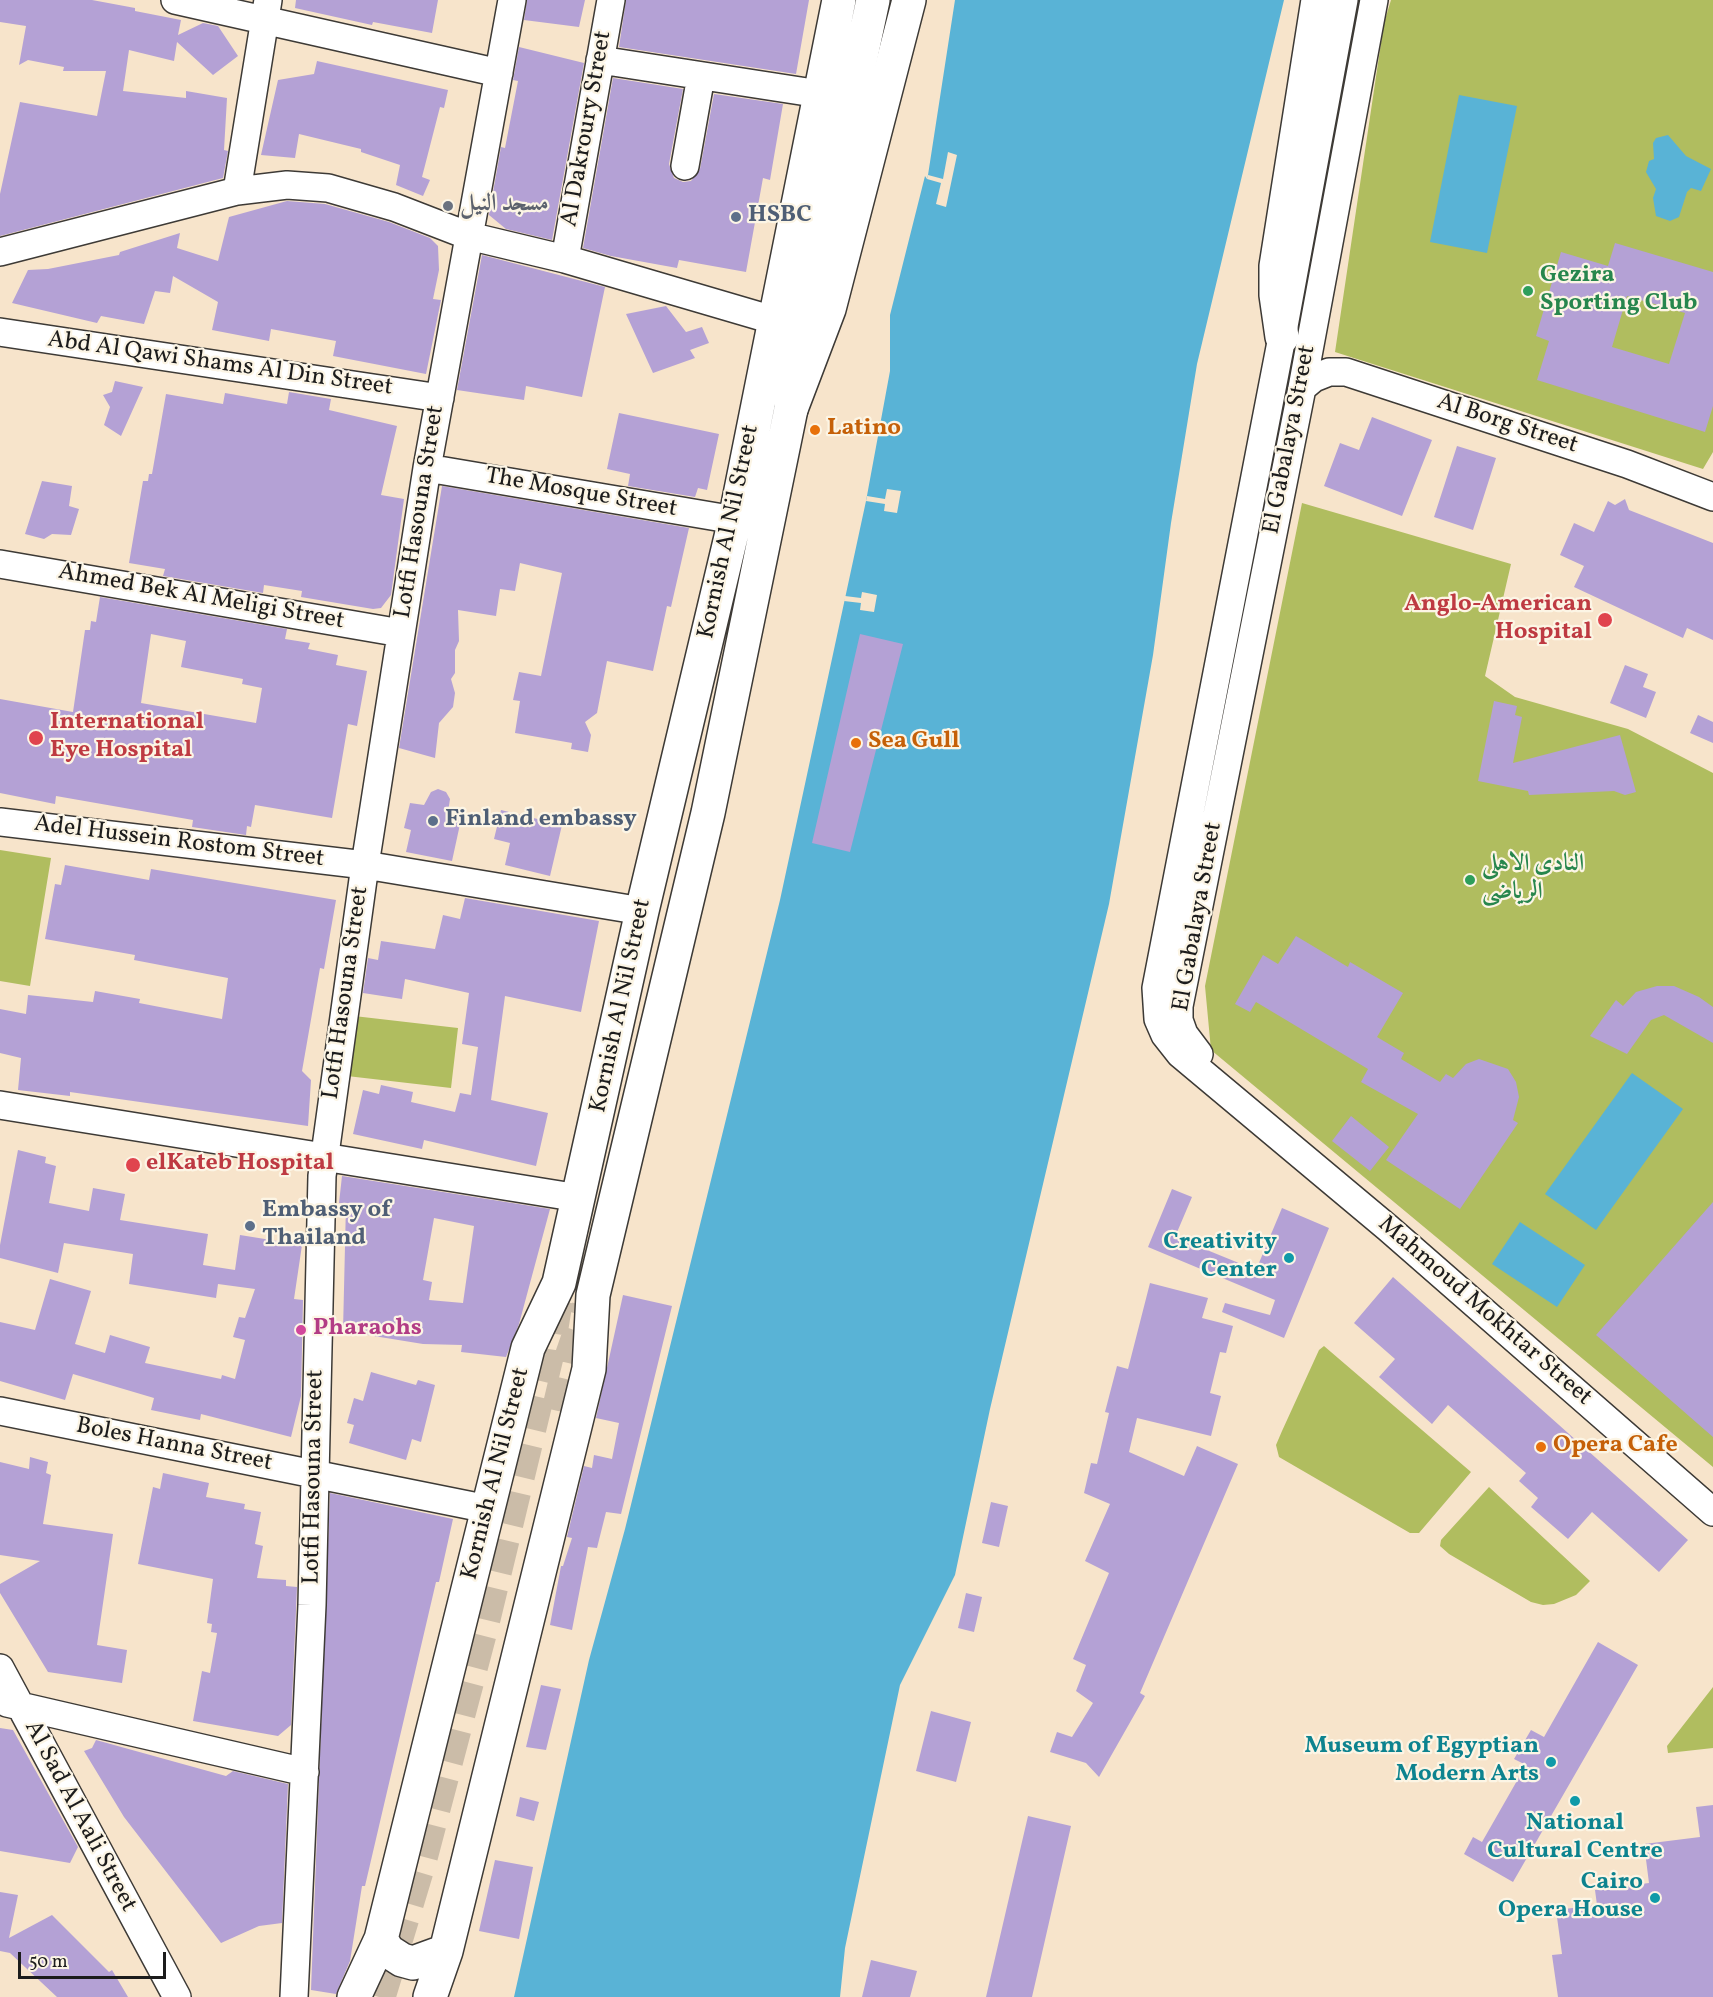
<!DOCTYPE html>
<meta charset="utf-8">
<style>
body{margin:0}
#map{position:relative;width:1713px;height:1997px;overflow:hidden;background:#f7e4cb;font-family:Vollkorn,serif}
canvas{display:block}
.scale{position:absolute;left:18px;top:1952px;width:148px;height:27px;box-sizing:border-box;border:3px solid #1c1c1c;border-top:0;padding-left:8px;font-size:18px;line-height:21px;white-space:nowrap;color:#1c1c1c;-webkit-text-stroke:4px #fcf5e5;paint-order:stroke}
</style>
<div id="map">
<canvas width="1713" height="1997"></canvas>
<div class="scale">50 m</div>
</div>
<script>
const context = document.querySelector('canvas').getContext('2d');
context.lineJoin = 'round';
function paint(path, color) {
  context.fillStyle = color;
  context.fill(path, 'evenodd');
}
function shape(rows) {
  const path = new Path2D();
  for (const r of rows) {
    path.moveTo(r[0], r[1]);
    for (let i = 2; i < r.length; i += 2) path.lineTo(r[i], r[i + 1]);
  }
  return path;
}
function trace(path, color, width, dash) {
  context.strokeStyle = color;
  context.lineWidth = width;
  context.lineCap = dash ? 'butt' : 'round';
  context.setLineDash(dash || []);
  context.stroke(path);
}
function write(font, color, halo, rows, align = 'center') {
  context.font = font + ' Vollkorn,Amiri,serif';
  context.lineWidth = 4.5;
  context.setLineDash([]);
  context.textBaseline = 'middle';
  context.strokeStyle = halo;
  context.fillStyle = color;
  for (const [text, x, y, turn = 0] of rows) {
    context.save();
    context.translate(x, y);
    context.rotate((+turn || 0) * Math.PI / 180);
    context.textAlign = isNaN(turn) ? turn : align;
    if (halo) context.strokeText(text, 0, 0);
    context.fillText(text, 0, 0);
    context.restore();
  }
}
paint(shape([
 [1391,0,1713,0,1713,452,1703,469,1335,352,1384,23],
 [1302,503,1511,564,1485,676,1515,697,1628,729,1713,773,1713,1467,1211,1050,1205,986],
 [0,850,51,858,30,986,0,981],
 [354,1016,458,1028,451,1088,347,1076],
 [1324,1346,1471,1472,1419,1533,1410,1533,1279,1457,1276,1445,1282,1431,1319,1350],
 [1489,1487,1590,1581,1576,1595,1554,1604,1543,1605,1531,1602,1449,1554,1440,1546,1441,1540],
 [1713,1687,1713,1748,1668,1753,1667,1746]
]), '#b0bd5f');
paint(shape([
 [955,0,1284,0,1197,364,1171,523,1153,655,1109,904,990,1409,955,1575,900,1685,845,1948,840,1997,514,1997,589,1660,625,1529,780,900,866,501,890,371,890,315,925,176,927,179,928,175],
 [1459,95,1517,106,1487,253,1430,242],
 [1668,135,1686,156,1711,169,1701,191,1691,188,1687,192,1679,217,1670,221,1656,216,1653,198,1656,189,1646,172,1649,161,1654,159,1653,143,1656,138],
 [1632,1073,1683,1109,1596,1230,1545,1194],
 [1520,1222,1585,1265,1557,1307,1492,1264]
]), '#59b3d6');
paint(shape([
 [948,152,957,155,946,207,936,204,941,183,927,179,928,175,943,179],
 [887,489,901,491,897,513,884,511,885,504,866,501,867,496,885,499],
 [862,592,877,595,874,612,860,610,861,603,844,601,845,596,861,598]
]), '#f7e4cb');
paint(shape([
 [0,0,92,0,135,8,135,11,181,20,178,35,203,23,218,26,238,56,213,75,177,42,174,61,129,50,123,91,186,98,186,91,227,98,224,150,228,151,223,178,0,236,0,194,20,102,97,116,106,71,63,71,64,67,28,60,19,65,26,26,0,22],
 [296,0,438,0,432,33,373,22,372,25,295,8],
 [527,0,585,0,579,27,524,20],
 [626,0,809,0,796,74,619,47],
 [519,47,584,63,552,240,506,229,489,215,501,147,505,148,518,81,513,80],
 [317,61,448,90,444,108,440,107,422,177,430,180,423,196,396,185,400,165,361,152,361,149,299,134,295,158,261,155,278,80,314,74],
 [613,78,683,89,669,164,674,178,683,182,691,181,700,169,714,94,783,104,770,180,763,178,746,272,679,260,677,268,611,256,583,248],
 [287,201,325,204,389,222,430,238,438,246,439,270,433,299,441,300,426,374,333,356,336,341,271,329,269,341,212,330,218,302,173,276,170,293,155,291,144,324,101,316,97,323,12,303,28,270,48,269,119,255,120,252,180,233,177,248,218,261,229,217],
 [1615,243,1713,272,1713,406,1705,432,1537,380,1549,341,1536,336,1561,252,1608,266],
 [1627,296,1685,313,1669,364,1612,347],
 [482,255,605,287,582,397,526,386,524,400,457,390],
 [666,306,686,332,702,327,709,343,690,350,695,358,653,373,626,314],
 [115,381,143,387,121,436,104,425,110,407,103,395,112,392],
 [289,392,331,399,329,410,397,426,381,495,404,499,391,595,381,608,373,609,301,597,302,591,264,585,263,593,163,576,165,569,129,563,143,481,148,481,149,474,152,474,166,394,223,404,225,393,287,404],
 [619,413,719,434,707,490,698,488,695,497,628,486,630,474,607,469],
 [1372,417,1432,440,1402,516,1324,486,1340,443,1359,450],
 [1457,446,1496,458,1473,530,1434,517],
 [42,481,72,486,69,506,79,509,71,535,52,534,44,539,25,534],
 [442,486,689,528,671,607,667,606,653,671,607,661,597,713,585,722,591,735,588,752,571,749,572,743,515,733,520,701,513,700,519,672,541,676,562,573,520,563,515,591,500,589,496,616,458,610,459,641,455,650,455,673,451,679,455,693,453,707,439,723,435,758,399,748],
 [1625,499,1629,510,1713,543,1713,640,1687,628,1683,638,1574,587,1584,566,1560,555,1574,523,1594,532,1608,501,1615,505],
 [100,597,287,629,285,639,310,643,308,649,338,655,336,665,367,671,357,726,348,724,332,818,255,805,251,827,247,826,246,835,192,827,193,820,56,796,55,804,0,793,0,699,73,712,85,630,90,630,91,621,96,622],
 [151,634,186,641,181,667,243,679,242,684,262,688,256,723,141,703],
 [860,634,903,644,850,852,812,843],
 [1625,665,1648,674,1643,687,1656,692,1646,718,1610,703],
 [1494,701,1517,706,1515,715,1522,717,1513,763,1620,735,1636,792,1625,795,1614,791,1529,795,1528,791,1478,781],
 [1698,715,1713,722,1713,743,1690,733],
 [438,789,446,792,450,799,448,812,462,815,452,861,406,852,411,830,404,828,410,803,424,805,431,792],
 [501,810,562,825,550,876,505,865,510,843,494,839],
 [65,865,149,880,151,869,336,900,324,969,320,968,302,1071,311,1080,308,1126,70,1092,70,1096,18,1090,21,1058,0,1053,0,1009,26,1014,28,995,93,1002,95,991,140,999,139,1003,222,1019,228,978,134,960,135,955,45,939,55,884,61,885],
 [465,898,599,921,581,1012,505,996,491,1100,548,1113,536,1166,424,1140,422,1149,353,1134,363,1090,379,1094,381,1085,413,1092,411,1102,455,1112,460,1093,471,1095,478,1047,462,1044,469,993,405,979,402,999,363,993,368,958,378,960,381,941,435,949,443,915,460,919],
 [1296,936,1348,967,1350,962,1403,993,1377,1037,1404,1053,1401,1059,1440,1082,1446,1074,1453,1078,1466,1064,1479,1059,1508,1069,1516,1082,1519,1097,1513,1120,1518,1123,1460,1209,1386,1160,1418,1114,1361,1082,1368,1069,1256,1002,1250,1012,1235,1004,1263,955,1278,964],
 [1657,986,1674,986,1699,997,1713,1007,1713,1043,1664,1015,1651,1020,1627,1054,1590,1036,1616,1000,1623,1006,1636,992],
 [1351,1116,1389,1147,1370,1171,1332,1141],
 [18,1150,46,1157,45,1163,56,1166,49,1203,89,1211,93,1188,125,1194,120,1220,208,1234,203,1265,235,1270,240,1235,302,1245,294,1299,303,1300,301,1396,291,1437,201,1414,200,1420,151,1410,154,1398,73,1374,65,1400,0,1381,0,1322,35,1330,50,1279,91,1291,75,1344,105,1353,110,1335,150,1347,145,1363,221,1379,222,1375,235,1379,245,1340,233,1337,239,1317,245,1318,255,1289,218,1284,216,1298,129,1284,133,1254,64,1243,58,1273,0,1258,0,1245],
 [342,1176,550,1209,519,1324,506,1357,461,1352,462,1345,423,1344,343,1331,346,1204,339,1203],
 [434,1218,474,1226,463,1303,429,1300,432,1282,423,1280],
 [1172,1189,1192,1197,1175,1237,1256,1270,1282,1208,1329,1228,1284,1338,1222,1312,1225,1303,1270,1315,1275,1300,1148,1247],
 [1713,1202,1713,1437,1596,1335],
 [1393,1277,1688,1540,1659,1572,1592,1512,1568,1539,1531,1507,1538,1498,1519,1481,1526,1473,1448,1405,1432,1424,1379,1377,1395,1359,1354,1323],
 [1150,1283,1208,1298,1202,1318,1233,1326,1226,1353,1220,1352,1210,1393,1221,1396,1211,1436,1137,1418,1129,1452,1184,1476,1197,1446,1238,1464,1140,1693,1145,1696,1099,1777,1086,1763,1050,1752,1057,1732,1072,1737,1093,1703,1076,1691,1086,1665,1073,1659,1109,1573,1085,1561,1110,1504,1084,1493,1091,1463,1097,1464,1109,1413,1105,1412,1117,1366,1128,1369],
 [623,1295,672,1306,621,1514,606,1512,597,1548,588,1547,572,1630,550,1625,561,1566,563,1566,572,1538,567,1537,584,1466,592,1468,594,1455,612,1459,619,1423,596,1418],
 [371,1372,416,1385,418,1380,435,1385,421,1442,412,1439,406,1460,349,1443,354,1425,347,1423,354,1398,363,1401],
 [30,1457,48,1462,46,1473,51,1475,43,1524,113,1534,97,1645,127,1650,122,1683,48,1672,0,1593,0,1584,40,1561,0,1555,0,1462,29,1469],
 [163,1473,209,1483,206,1497,245,1504,244,1509,261,1512,255,1544,263,1546,257,1578,286,1580,286,1586,297,1587,291,1725,278,1736,193,1721,202,1671,210,1673,217,1633,211,1632,212,1624,207,1623,213,1579,138,1564,153,1487,160,1489],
 [330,1493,453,1519,439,1582,436,1582,365,1886,362,1886,350,1961,336,1994,311,1990],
 [991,1502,1008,1506,999,1547,982,1543],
 [966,1593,982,1597,974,1632,958,1628],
 [1598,1642,1638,1665,1513,1882,1464,1854,1473,1837,1482,1842,1526,1765,1514,1759,1531,1730,1544,1737],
 [541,1685,561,1689,546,1750,526,1747],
 [931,1711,971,1722,956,1782,916,1771],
 [0,1728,13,1730,78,1847,70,1863,0,1851],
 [96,1740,226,1776,233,1771,288,1784,282,1923,259,1926,221,1943,124,1817,84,1751,92,1748],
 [520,1797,539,1802,534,1821,516,1816],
 [1713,1805,1713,1997,1558,1997,1552,1955,1562,1954,1556,1910,1597,1905,1595,1890,1649,1883,1644,1844,1700,1837,1696,1807],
 [1028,1816,1071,1826,1032,1997,986,1997],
 [495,1860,533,1867,519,1939,479,1931],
 [0,1892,18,1895,9,1938,52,1915,109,1972,112,1970,128,1997,57,1997,10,1953,0,1951],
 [871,1960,917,1971,910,1997,862,1997]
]), '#b4a1d5');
trace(shape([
 [558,1411,570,1360,588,1308],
 [379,1997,421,1858,483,1623,548,1353,557,1296]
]), '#cbbca8', 33, [33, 16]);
const minor = shape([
 [175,0,499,73],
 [1344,0,1282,337,1156,988,1158,1019,1165,1035,1180,1054,1388,1228,1713,1512],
 [600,60,820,94],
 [685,166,701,76],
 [237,191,268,0],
 [0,252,237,191,287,185,328,188,394,207,469,236,565,259,773,320],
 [565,259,611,0],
 [0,332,440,398],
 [1302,388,1314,378,1329,372,1346,372,1627,464,1713,497],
 [427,468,735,520],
 [0,564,401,633],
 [0,822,365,865,642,911],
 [1199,1054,1184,1034,1179,1020,1179,1006,1302,388,1374,0],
 [0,1105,579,1198],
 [0,1411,488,1509],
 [0,1668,177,1997],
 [7,1703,305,1772],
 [294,1997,312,1605,322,1176,365,865,427,468,512,0]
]);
const major = shape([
 [381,1939,388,1951,402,1960,413,1963,446,1951],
 [354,1997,381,1939,528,1348,559,1283,642,911,735,520,839,0],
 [430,1997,446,1951,589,1369,593,1295,708,813,791,409,803,329,873,0]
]);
const highway = shape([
 [1282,337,1276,295,1276,266,1318,0],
 [791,409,829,309,909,0]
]);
trace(minor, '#3d3a36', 30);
trace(major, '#3d3a36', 36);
trace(highway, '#3d3a36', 36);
trace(minor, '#fff', 27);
trace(major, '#fff', 33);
trace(highway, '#fff', 33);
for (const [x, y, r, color] of [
 [448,206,6,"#6b7280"],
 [736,217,6,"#5c6f8a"],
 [1528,291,6,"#2e9e5b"],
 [815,430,6,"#e8710a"],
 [1605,620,8,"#e0444e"],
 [36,738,8,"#e0444e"],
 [856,743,6,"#e8710a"],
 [433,821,6,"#5c6f8a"],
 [1470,880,6,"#2e9e5b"],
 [133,1165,8,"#e0444e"],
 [250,1226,6,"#5c6f8a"],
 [1289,1258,6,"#0f9aa8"],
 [301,1330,6,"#d1479c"],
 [1541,1447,6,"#e8710a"],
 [1551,1762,6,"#0f9aa8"],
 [1575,1801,6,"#0f9aa8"],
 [1655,1898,6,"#0f9aa8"]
]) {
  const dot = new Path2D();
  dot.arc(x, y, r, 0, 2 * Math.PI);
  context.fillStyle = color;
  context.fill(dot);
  trace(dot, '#fcf5e5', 2);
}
write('24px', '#1c1c1c', '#fcf5e5', [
 ["Al Dakroury Street",588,129,-80],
 ["Abd Al Qawi Shams Al Din Street",220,365,8],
 ["Al Borg Street",1507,425,18],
 ["El Gabalaya Street",1291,440,-79],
 ["The Mosque Street",581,494,10],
 ["Lotfi Hasouna Street",421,512,-81],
 ["Kornish Al Nil Street",730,532,-78],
 ["Ahmed Bek Al Meligi Street",201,598,10],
 ["Adel Hussein Rostom Street",179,843,7],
 ["El Gabalaya Street",1199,917,-80],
 ["Lotfi Hasouna Street",347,993,-82],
 ["Kornish Al Nil Street",622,1006,-78],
 ["Mahmoud Mokhtar Street",1484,1312,41],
 ["Boles Hanna Street",174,1446,11],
 ["Kornish Al Nil Street",497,1474,-76],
 ["Lotfi Hasouna Street",315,1477,-89],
 ["Al Sad Al Aali Street",79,1817,62]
]);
write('bold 24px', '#5b616d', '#fcf5e5', [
 ["مسجد النيل",460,206]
], 'left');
write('bold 24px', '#4e5e75', '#fcf5e5', [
 ["HSBC",748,217],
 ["Finland embassy",445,821],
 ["Embassy of",262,1212],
 ["Thailand",262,1240]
], 'left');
write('bold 24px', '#27864d', '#fcf5e5', [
 ["Gezira",1540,277],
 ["Sporting Club",1540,305],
 ["النادى الاهلى",1482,866],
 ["الرياضى",1482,894]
], 'left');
write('bold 24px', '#c56008', '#fcf5e5', [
 ["Latino",827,430],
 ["Sea Gull",868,743],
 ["Opera Cafe",1553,1447]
], 'left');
write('bold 24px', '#be3a42', '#fcf5e5', [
 ["Anglo-American",1592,606,"right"],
 ["Hospital",1592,634,"right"],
 ["International",50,724],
 ["Eye Hospital",50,752],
 ["elKateb Hospital",146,1165]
], 'left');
write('bold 24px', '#0d838f', '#fcf5e5', [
 ["Creativity",1277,1244],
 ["Center",1277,1272],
 ["Museum of Egyptian",1539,1748],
 ["Modern Arts",1539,1776],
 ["National",1575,1825,"center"],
 ["Cultural Centre",1575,1853,"center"],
 ["Cairo",1643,1884],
 ["Opera House",1643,1912]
], 'right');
write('bold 24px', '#b23c85', '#fcf5e5', [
 ["Pharaohs",313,1330]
], 'left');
</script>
